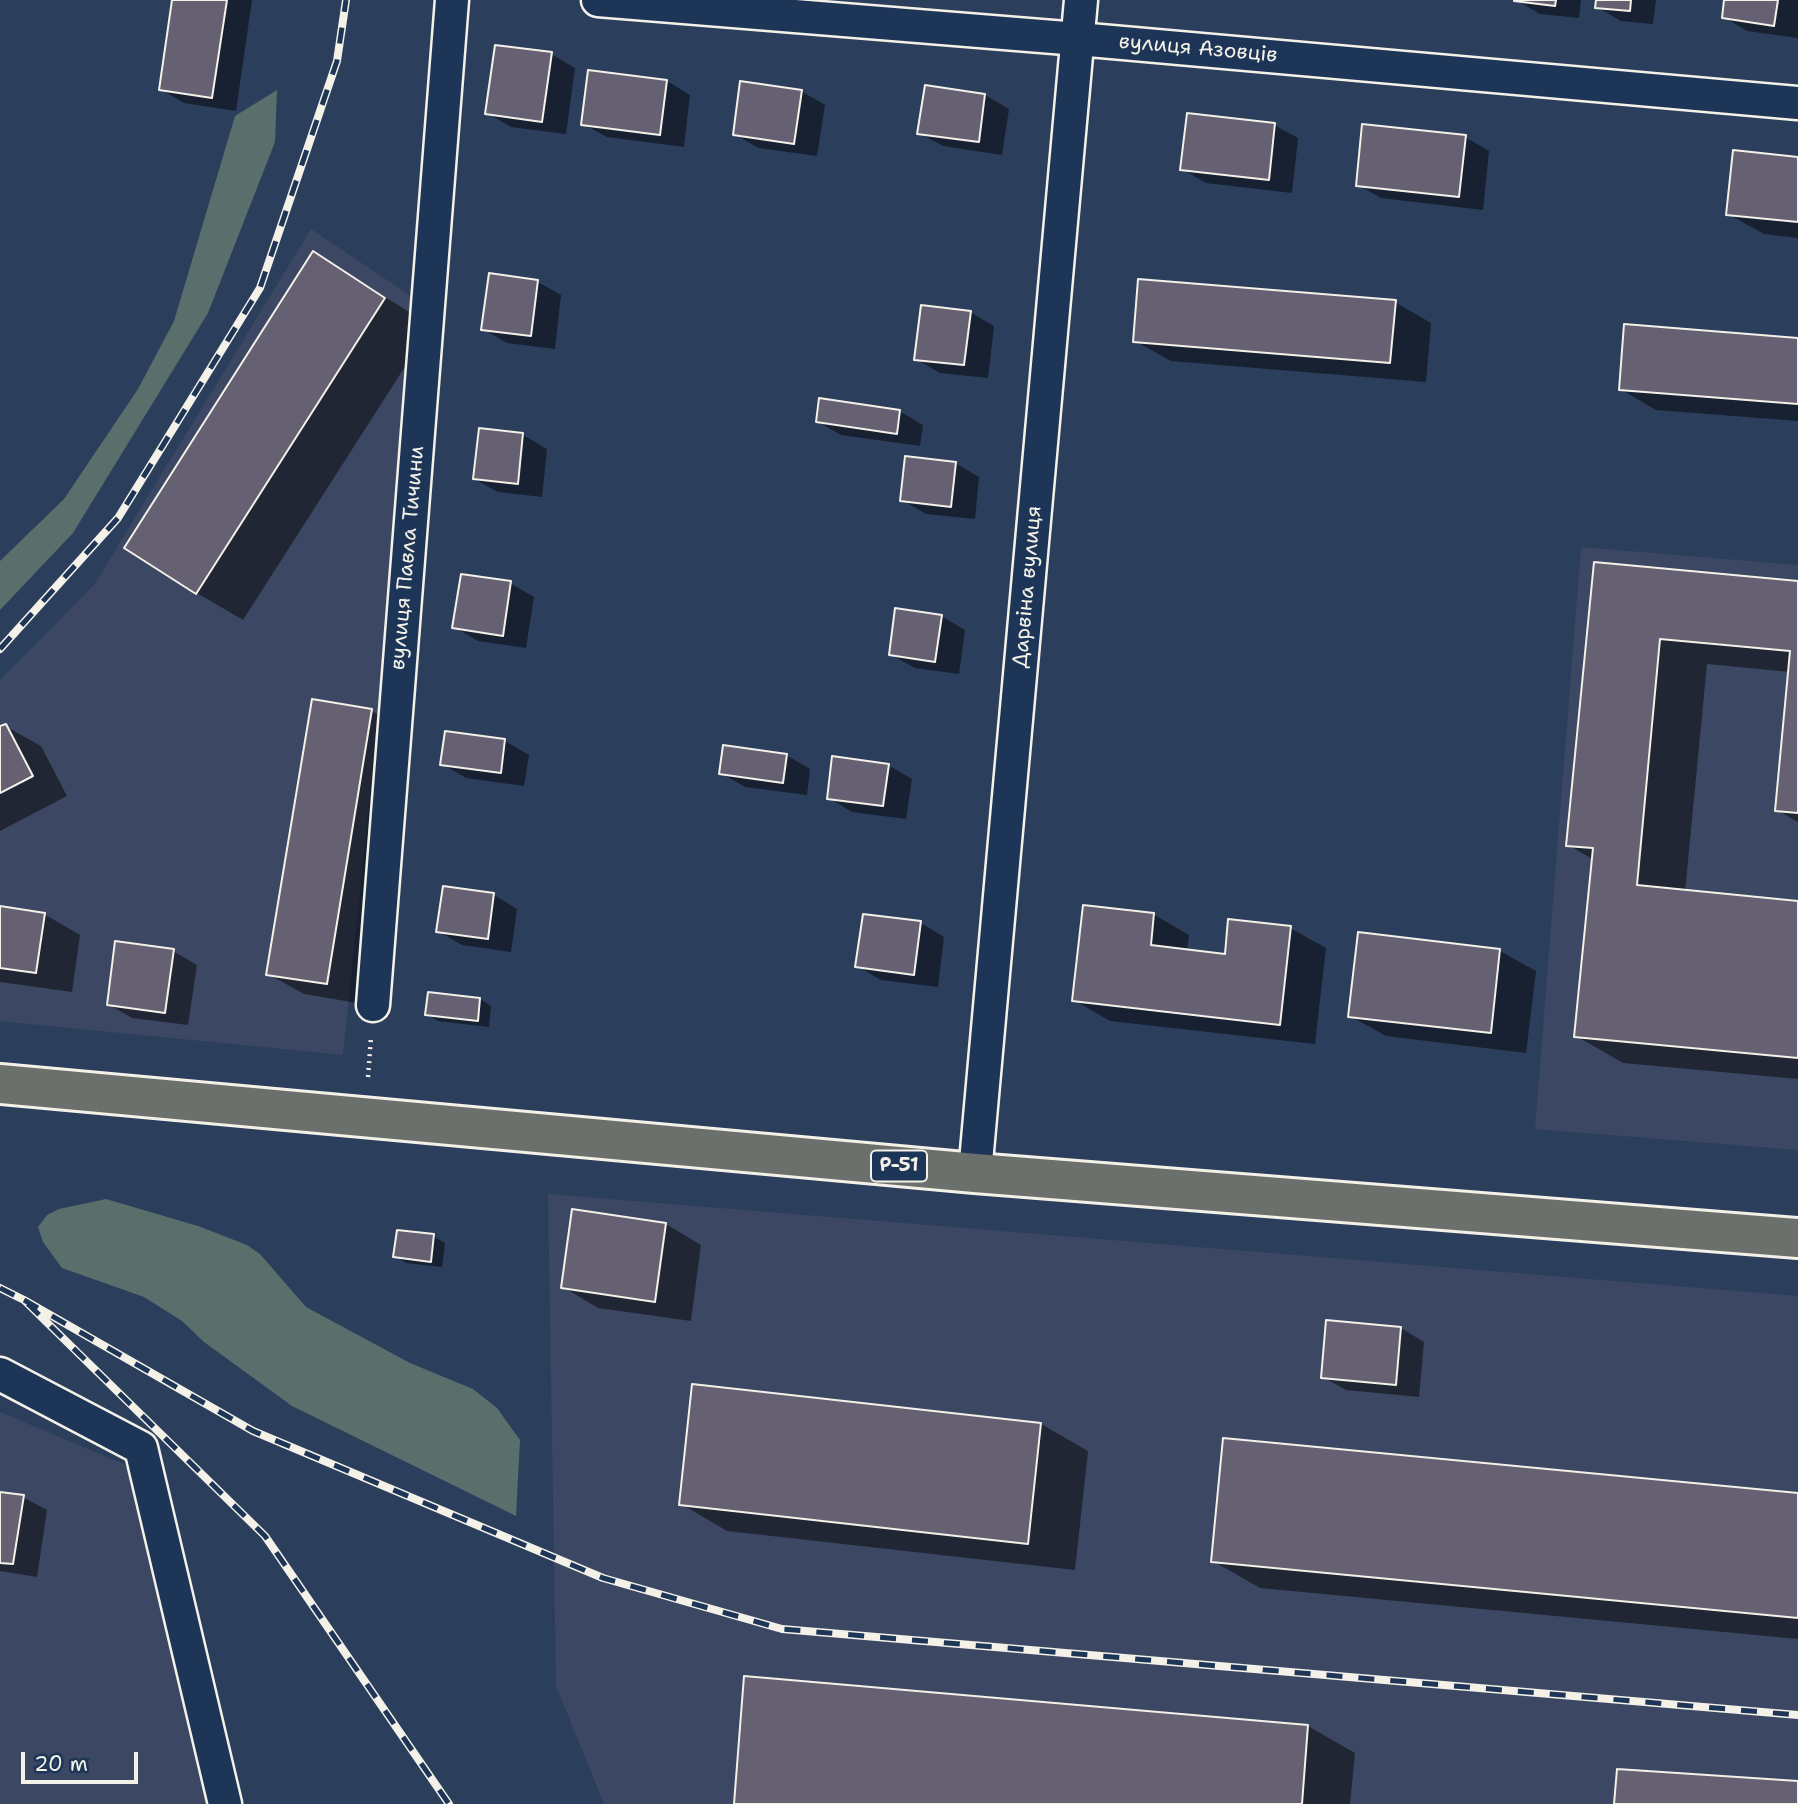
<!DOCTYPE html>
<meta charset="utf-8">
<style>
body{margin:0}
#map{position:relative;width:1798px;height:1804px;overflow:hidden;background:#2b3e5c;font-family:"Shantell Sans",sans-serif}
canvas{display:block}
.scale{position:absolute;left:21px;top:1752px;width:117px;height:32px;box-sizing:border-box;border:4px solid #f4f1e8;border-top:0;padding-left:9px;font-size:21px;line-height:24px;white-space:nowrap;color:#f4f1e8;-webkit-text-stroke:5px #1d3557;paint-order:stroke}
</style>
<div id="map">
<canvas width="1798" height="1804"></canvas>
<div class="scale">20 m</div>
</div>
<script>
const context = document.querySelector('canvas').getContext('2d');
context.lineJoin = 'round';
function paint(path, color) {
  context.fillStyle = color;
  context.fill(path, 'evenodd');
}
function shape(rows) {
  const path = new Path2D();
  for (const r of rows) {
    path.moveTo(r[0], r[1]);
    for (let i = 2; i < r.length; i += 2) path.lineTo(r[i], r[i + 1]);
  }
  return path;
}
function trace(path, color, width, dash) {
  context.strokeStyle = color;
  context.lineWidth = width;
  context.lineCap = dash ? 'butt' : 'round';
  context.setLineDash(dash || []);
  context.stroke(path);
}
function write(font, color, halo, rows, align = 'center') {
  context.font = font + ' "Shantell Sans",sans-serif';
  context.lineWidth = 7;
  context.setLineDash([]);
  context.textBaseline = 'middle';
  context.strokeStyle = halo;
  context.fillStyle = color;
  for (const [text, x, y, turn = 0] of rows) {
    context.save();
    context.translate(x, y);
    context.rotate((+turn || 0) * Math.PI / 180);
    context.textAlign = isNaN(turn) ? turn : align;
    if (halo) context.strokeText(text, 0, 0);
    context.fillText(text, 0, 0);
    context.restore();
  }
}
paint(shape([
 [311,229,421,303,343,1055,0,1021,0,680,94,585],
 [1581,547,1798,565,1798,1150,1535,1129],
 [548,1194,1798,1296,1798,1804,604,1804,556,1686],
 [0,1412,128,1466,212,1804,0,1804]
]), '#3c4863');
paint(shape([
 [277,90,275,142,208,313,73,533,0,610,0,561,64,499,138,389,174,321,235,116],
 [106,1199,198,1226,247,1245,260,1254,306,1307,410,1363,473,1389,497,1408,520,1440,516,1516,292,1406,204,1342,182,1321,144,1297,62,1268,43,1242,38,1227,47,1215,59,1209]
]), '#5a6f6b');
paint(shape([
 [173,0,252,0,236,111,184,103,160,89],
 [1516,0,1581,0,1579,18,1540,14],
 [1598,0,1656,0,1653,24,1621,21,1597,7],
 [1726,0,1798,0,1798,38,1747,31,1724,17],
 [551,54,575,68,566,134,511,127,487,113],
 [667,81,690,95,684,147,607,137,583,124],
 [801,91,825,105,817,156,758,148,735,134],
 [985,95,1009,109,1002,155,943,146,919,133],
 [1274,125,1298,138,1292,193,1206,183,1182,169],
 [1465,137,1489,151,1483,210,1381,198,1358,185],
 [1798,159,1798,238,1764,234,1728,214],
 [314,254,360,281,431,326,243,620,197,593],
 [538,282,561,295,555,349,507,343,483,329],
 [1395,302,1431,323,1426,382,1171,361,1135,341],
 [970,312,994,326,988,378,940,373,916,359],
 [1798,340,1798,421,1656,410,1620,389],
 [899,411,923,425,920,446,841,435,818,422],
 [523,435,547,449,542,497,498,492,474,479],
 [955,463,979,477,975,519,926,514,902,500],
 [1595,564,1798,583,1798,822,1777,810,1790,672,1707,664,1685,892,1798,902,1798,1079,1623,1063,1576,1036,1594,860,1568,845],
 [510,583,534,597,526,648,478,641,454,627],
 [941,616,965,630,959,674,915,668,891,655],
 [313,701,372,711,407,731,363,1004,304,994,268,974],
 [5,726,41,746,67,796,0,831,0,728],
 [447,733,505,741,529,755,524,786,466,778,442,764],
 [786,755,810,769,807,795,745,787,721,773],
 [888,765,912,779,906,819,852,812,829,798],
 [494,895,517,909,511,952,462,945,438,931],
 [0,908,44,914,80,935,72,992,0,982],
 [1153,914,1189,935,1187,951,1226,956,1290,928,1326,948,1315,1044,1110,1021,1074,1000],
 [921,923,944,937,938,987,881,980,857,966],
 [1360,934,1500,951,1536,971,1526,1053,1386,1036,1350,1016],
 [173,951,197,965,188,1025,132,1018,108,1004],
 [480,999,491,1006,489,1027,438,1021,427,1014],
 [666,1224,701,1245,691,1321,598,1308,563,1287],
 [433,1236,445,1243,442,1267,406,1263,395,1256],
 [1401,1328,1424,1342,1419,1397,1346,1390,1323,1377],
 [1041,1424,1088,1451,1075,1570,727,1531,681,1504],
 [0,1493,23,1497,47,1510,37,1577,0,1571],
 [1798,1494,1798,1639,1260,1588,1213,1561],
 [1308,1726,1355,1753,1350,1804,735,1804]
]), '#0007');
const building = shape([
 [172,0,227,0,212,98,159,90,172,0],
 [1514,0,1556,0,1555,6,1514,1,1514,0],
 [1596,0,1631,0,1630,11,1595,8,1596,0],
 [1724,0,1778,0,1774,26,1722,18,1724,0],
 [495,45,552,52,542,122,485,114,495,45],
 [588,70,667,80,660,135,581,125,588,70],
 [740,81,802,90,794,144,733,135,740,81],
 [925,85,985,94,979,142,917,134,925,85],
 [1187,113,1275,123,1269,180,1180,170,1187,113],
 [1362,124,1466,135,1459,197,1356,186,1362,124],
 [1733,150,1798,157,1798,222,1726,215,1733,150],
 [313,251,385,298,196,594,124,548,313,251],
 [489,273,538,280,531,336,481,330,489,273],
 [1138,279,1396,300,1390,363,1133,342,1138,279],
 [921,305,971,311,964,365,914,360,921,305],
 [1624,324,1798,338,1798,404,1619,390,1624,324],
 [819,398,900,410,897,434,816,422,819,398],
 [479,428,523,433,518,484,473,479,479,428],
 [905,456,956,462,951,507,900,501,905,456],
 [1594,562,1798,581,1798,813,1775,811,1790,651,1660,639,1637,885,1798,901,1798,1058,1574,1037,1593,848,1566,846,1594,562],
 [461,574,511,581,503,636,452,628,461,574],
 [895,608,942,615,935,662,889,655,895,608],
 [312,699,372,709,327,984,266,975,312,699],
 [6,724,33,776,0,793,0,726,6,724],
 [445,731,505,739,501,773,440,765,445,731],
 [723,745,787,754,783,783,719,774,723,745],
 [832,756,889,764,883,806,827,799,832,756],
 [443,886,494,893,488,939,436,932,443,886],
 [1083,905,1154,913,1151,945,1225,954,1228,919,1291,926,1280,1025,1072,1001,1083,905],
 [0,906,45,913,36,973,0,968,0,906],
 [863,914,921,921,914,975,855,967,863,914],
 [1358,932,1500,949,1491,1033,1348,1017,1358,932],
 [115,941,174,949,165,1013,107,1005,115,941],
 [428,992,480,998,478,1021,425,1015,428,992],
 [572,1209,666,1223,655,1302,561,1288,572,1209],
 [397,1230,434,1234,431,1262,393,1257,397,1230],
 [1326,1320,1401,1327,1396,1385,1321,1378,1326,1320],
 [692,1384,1041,1423,1028,1544,679,1505,692,1384],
 [1223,1438,1798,1493,1798,1618,1211,1562,1223,1438],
 [0,1492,24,1495,13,1564,0,1563,0,1492],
 [744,1676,1308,1725,1302,1804,734,1804,744,1676],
 [1617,1769,1798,1781,1798,1804,1614,1804,1617,1769]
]);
paint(building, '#656072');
trace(building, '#f4f1e8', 2);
const street = shape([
 [598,0,1078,39,1798,103],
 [373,1005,452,0],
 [975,1173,1081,0],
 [0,1374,141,1448,225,1804]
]);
const primary = shape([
 [0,1084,975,1173,1798,1238]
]);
trace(street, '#f4f1e8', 37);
trace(primary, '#f4f1e8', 44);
trace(shape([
 [368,1077,371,1037]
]), '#f4f1e8', 4.5, [2, 5]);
trace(street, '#1d3557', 32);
trace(primary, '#6c706d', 38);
const rail = shape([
 [0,649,118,518,260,288,337,61,346,0],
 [0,1288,24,1300,265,1536,449,1804],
 [24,1300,253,1431,603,1578,782,1629,1798,1715]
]);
trace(rail, '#f4f1e8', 8);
trace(rail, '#1d3557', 5, [16]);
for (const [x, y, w] of [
 [899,1166,56]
]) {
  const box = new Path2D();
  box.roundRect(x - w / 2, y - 15.5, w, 31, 5);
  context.fillStyle = '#1d3557';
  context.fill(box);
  trace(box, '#f4f1e8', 2);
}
write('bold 19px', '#f4f1e8', null, [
 ["Р-51",899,1166]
]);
write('21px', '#f4f1e8', '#1d3557', [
 ["вулиця Азовців",1198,49,5],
 ["вулиця Павла Тичини",408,558,-85],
 ["Дарвіна вулиця",1028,587,-85]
]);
</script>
